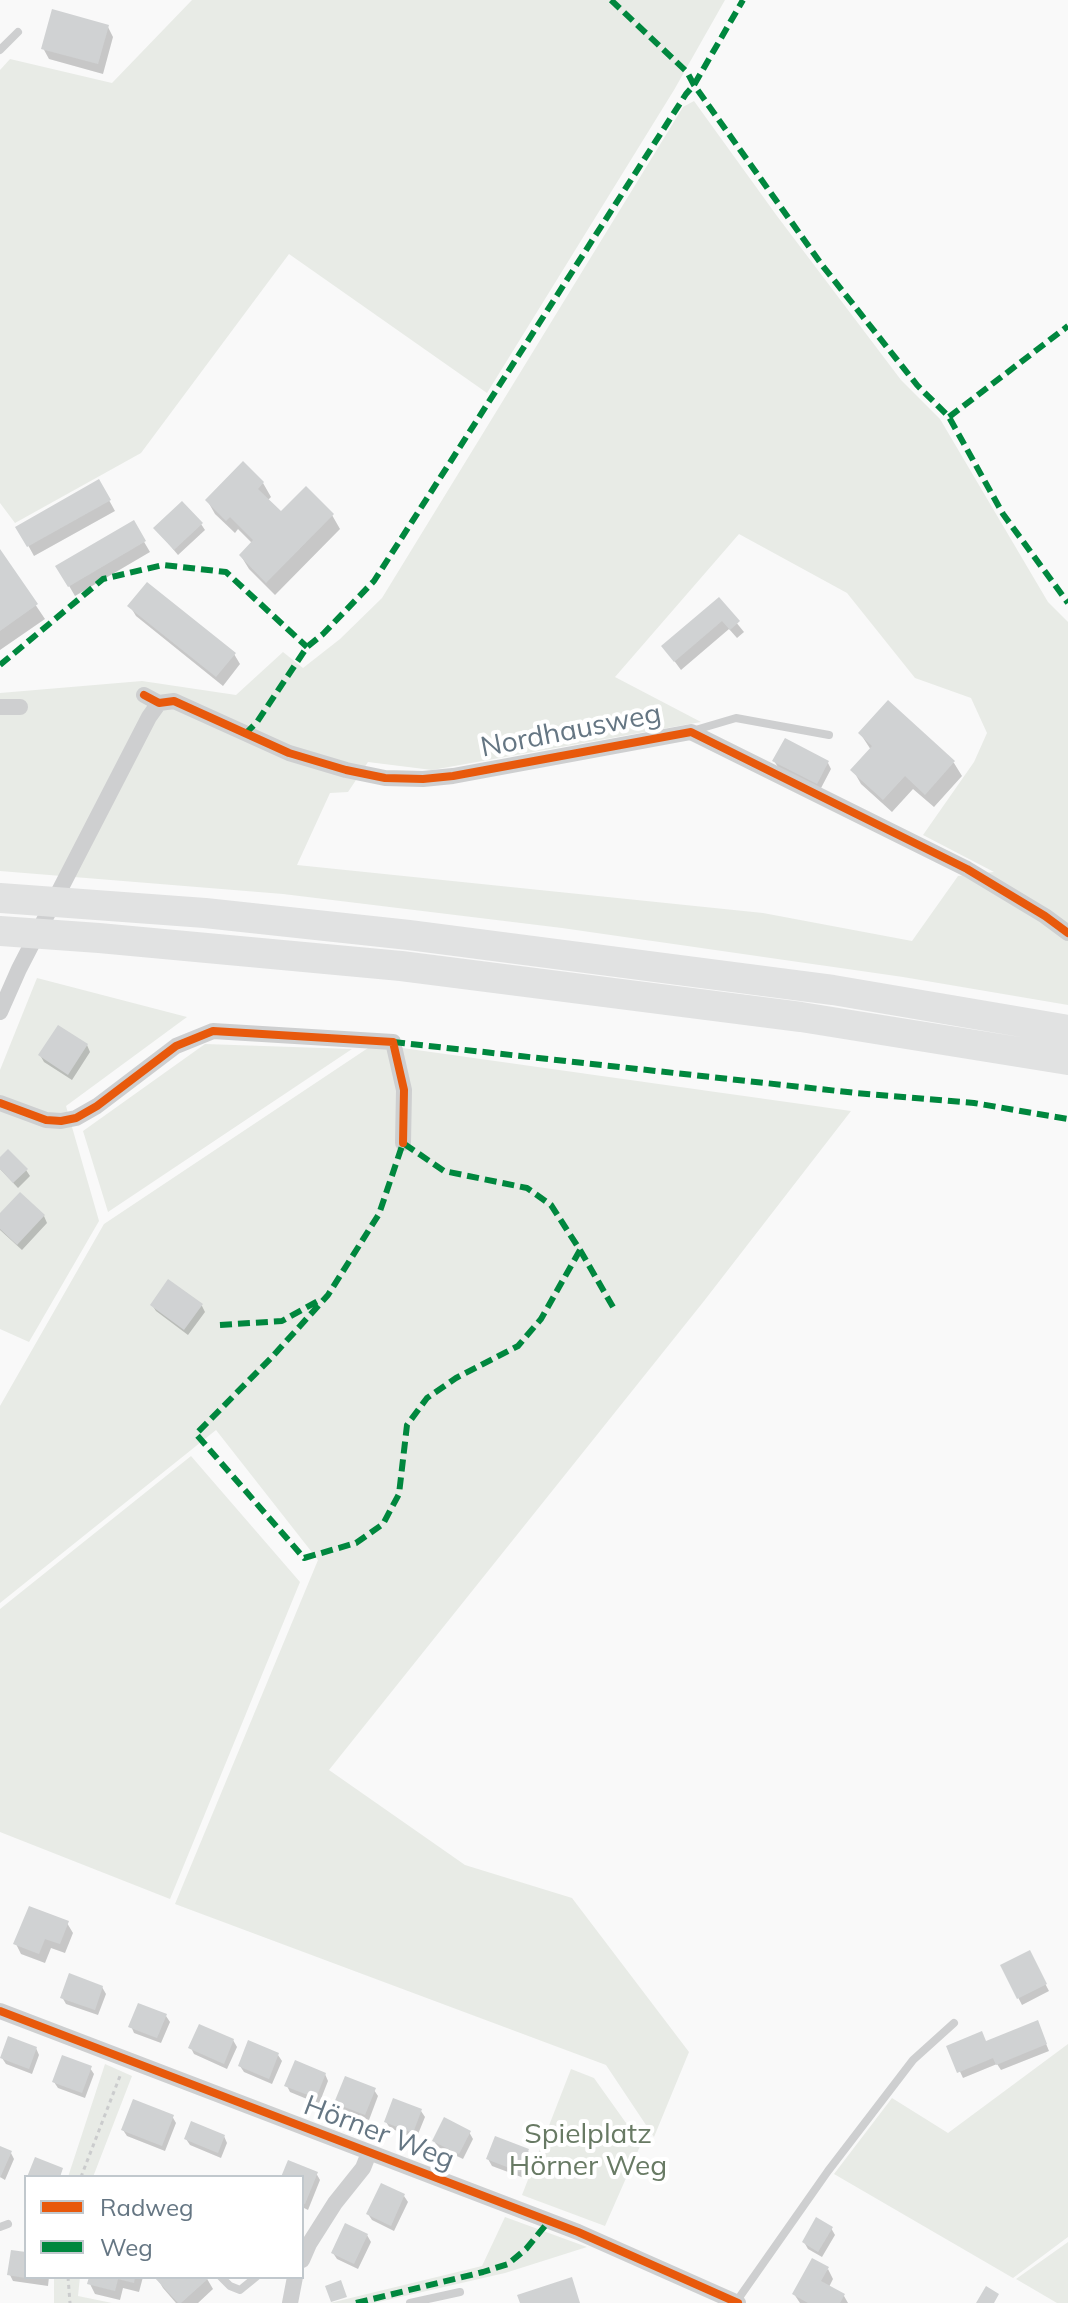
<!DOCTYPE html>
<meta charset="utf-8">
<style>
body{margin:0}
#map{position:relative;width:1068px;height:2303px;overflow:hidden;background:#f9f9f9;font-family:Mulish,sans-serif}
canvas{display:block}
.legend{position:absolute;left:24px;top:2175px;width:280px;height:104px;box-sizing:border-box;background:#fff;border:2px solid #c1c8cd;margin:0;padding:10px 14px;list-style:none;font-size:24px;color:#657683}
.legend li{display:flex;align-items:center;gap:16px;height:40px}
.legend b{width:40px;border:2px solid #c1c8cd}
</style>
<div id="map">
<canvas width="1068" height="2303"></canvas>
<ul class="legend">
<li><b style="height:10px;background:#e8590c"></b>Radweg</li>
<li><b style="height:10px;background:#00873e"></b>Weg</li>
</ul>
</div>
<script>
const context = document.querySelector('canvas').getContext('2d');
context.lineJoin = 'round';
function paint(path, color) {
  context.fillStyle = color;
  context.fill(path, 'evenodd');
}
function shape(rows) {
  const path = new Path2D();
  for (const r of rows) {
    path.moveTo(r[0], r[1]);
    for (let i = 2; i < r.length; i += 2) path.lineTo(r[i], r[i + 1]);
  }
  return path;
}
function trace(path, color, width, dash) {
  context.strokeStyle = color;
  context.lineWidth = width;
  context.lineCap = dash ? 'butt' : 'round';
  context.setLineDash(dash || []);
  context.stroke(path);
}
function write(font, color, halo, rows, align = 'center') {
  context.font = font + ' Mulish,sans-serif';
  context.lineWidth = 8;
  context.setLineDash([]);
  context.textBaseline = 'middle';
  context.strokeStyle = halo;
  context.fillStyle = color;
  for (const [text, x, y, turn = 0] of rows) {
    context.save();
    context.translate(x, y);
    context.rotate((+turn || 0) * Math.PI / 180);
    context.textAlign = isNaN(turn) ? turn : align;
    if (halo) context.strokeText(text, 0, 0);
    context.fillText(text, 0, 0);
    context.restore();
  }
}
paint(shape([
 [192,0,725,0,674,90,487,393,289,254,141,453,15,523,0,503,0,70,10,59,112,83],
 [694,101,777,216,901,380,940,419,1048,602,1068,622,1068,1005,903,977,562,928,283,894,0,871,0,693,142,681,236,695,283,652,303,668,340,639,382,598,683,107],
 [739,534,847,593,915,678,971,698,987,733,974,762,923,835,994,872,958,876,912,941,763,913,297,865,330,793,348,792,368,762,432,770,701,722,615,677],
 [37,978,187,1017,66,1106,99,1221,29,1342,0,1329,0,1070],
 [205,1044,352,1049,108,1212,83,1131],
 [374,1044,851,1111,704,1301,329,1770,465,1865,572,1898,689,2052,654,2137,606,2065,175,1904,318,1560,216,1430,0,1603,0,1406,104,1224],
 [191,1456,300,1582,170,1899,0,1832,0,1609],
 [1068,2044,1068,2237,1013,2278,834,2174,892,2098,948,2133],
 [105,2064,132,2076,93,2177,68,2177],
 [571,2069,594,2078,641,2144,605,2226,522,2195],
 [505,2217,587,2247,505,2273,374,2303,330,2303,482,2266],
 [1068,2242,1068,2303,1057,2303,1016,2279],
 [54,2277,80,2277,78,2296,112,2303,54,2303]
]), '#e8ebe6');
paint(shape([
 [108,27,113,37,103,74,49,59,43,48],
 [99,482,115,511,34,556,18,527],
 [263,483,271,497,267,501,281,514,332,515,340,529,275,595,249,569,241,556,253,544,238,529,235,533,215,514,207,500],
 [133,523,150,552,75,596,58,567],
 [201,524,205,530,178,555,156,529],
 [0,552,45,619,0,650],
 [718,600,744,632,737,638,729,629,681,670,664,647],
 [130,606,234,654,240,664,223,686,136,616],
 [860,733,954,763,962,776,934,807,913,789,892,812,861,784,853,770,871,750],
 [774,761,828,763,831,769,820,790,778,767],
 [87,1045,90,1052,72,1080,44,1062,40,1055],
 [0,1160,26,1170,30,1176,18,1188,0,1169],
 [20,1195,44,1216,47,1223,22,1250,0,1230,0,1216],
 [169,1282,202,1306,205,1312,188,1335,156,1311,152,1305],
 [67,1923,73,1933,65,1953,51,1948,45,1963,21,1954,16,1944],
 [1029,1953,1049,1991,1022,2005,1002,1966],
 [102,1987,106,1994,98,2015,66,2004,62,1997],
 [166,2016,170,2022,161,2043,134,2033,131,2026],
 [1040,2029,1049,2051,1001,2070,997,2064,963,2078,949,2048,986,2043],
 [233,2040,237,2047,227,2069,194,2054,191,2048],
 [36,2048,39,2055,32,2074,6,2064,2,2058],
 [278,2055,282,2061,272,2084,244,2072,240,2066],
 [90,2068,94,2074,85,2098,58,2088,54,2082],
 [325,2074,328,2081,319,2104,290,2092,287,2086],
 [374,2090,378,2096,369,2120,340,2109,336,2103],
 [421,2111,425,2117,416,2139,390,2128,386,2122],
 [172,2116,176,2123,165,2151,127,2136,123,2130],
 [469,2132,473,2139,463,2159,438,2147,434,2141],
 [224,2136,227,2143,221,2158,190,2145,186,2139],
 [0,2148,11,2153,14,2159,5,2180,0,2177],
 [528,2151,532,2157,524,2178,492,2166,488,2159],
 [316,2173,320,2180,308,2210,302,2207,302,2177,283,2177],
 [404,2196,408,2202,394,2231,372,2220,368,2214],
 [831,2228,835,2235,822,2257,808,2249,804,2242],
 [367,2235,371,2242,358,2269,337,2259,333,2253],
 [26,2254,26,2277,49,2277,48,2286,13,2281,10,2275],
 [828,2269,833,2279,829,2287,844,2296,848,2303,800,2303,794,2294],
 [91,2277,143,2277,139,2292,123,2288,120,2300,95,2294,90,2284],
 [159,2277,206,2277,213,2289,198,2303,176,2303,163,2288,157,2278]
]), '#0003');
paint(shape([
 [52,9,109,25,98,64,41,49],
 [243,461,264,482,258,489,281,511,306,486,334,514,266,583,239,555,253,540,230,517,226,521,205,500],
 [99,479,111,500,27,547,15,527],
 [182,501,203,523,174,550,153,528],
 [134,520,146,541,68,587,55,566],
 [0,549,38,604,0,631],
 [147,582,236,653,216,677,127,606],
 [719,597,740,621,730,630,722,621,674,662,661,646],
 [888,700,955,761,925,795,905,776,883,800,850,770,872,746,858,733],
 [785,738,829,761,817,784,772,761],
 [58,1025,88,1044,68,1075,38,1055],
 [8,1149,28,1169,13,1183,0,1169,0,1157],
 [20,1192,45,1215,17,1245,0,1229,0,1213],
 [168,1279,203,1304,184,1330,150,1305],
 [29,1906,69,1921,60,1944,45,1939,39,1954,13,1944],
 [1030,1950,1047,1984,1017,1999,1000,1965],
 [69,1973,103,1986,95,2010,60,1998],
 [138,2003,167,2014,157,2038,128,2027],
 [1038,2020,1047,2044,996,2065,993,2058,957,2073,946,2046,982,2031,986,2041],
 [199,2024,234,2039,224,2064,188,2048],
 [8,2036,37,2047,29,2069,0,2058],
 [248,2040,279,2053,269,2079,238,2066],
 [62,2055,92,2066,82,2093,52,2082],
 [295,2060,326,2073,316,2098,284,2086],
 [345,2076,376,2088,365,2115,334,2103],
 [393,2098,422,2109,413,2133,384,2122],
 [133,2099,174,2115,162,2146,121,2130],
 [444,2117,471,2131,459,2154,432,2141],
 [191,2121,225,2135,218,2153,184,2139],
 [495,2136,529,2149,520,2172,486,2159],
 [0,2146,12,2151,0,2178],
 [35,2157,63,2168,60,2177,27,2177],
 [288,2160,318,2172,305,2204,302,2203,302,2177,281,2177],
 [381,2183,405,2194,391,2226,366,2214],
 [816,2217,833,2227,818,2252,802,2242],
 [345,2223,368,2234,354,2264,331,2253],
 [11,2250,26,2252,26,2278,7,2275],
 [812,2258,829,2267,821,2281,845,2294,840,2303,808,2303,792,2294],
 [89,2277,135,2277,134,2283,118,2279,115,2291,87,2284],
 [154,2277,210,2277,181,2303,178,2303],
 [572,2277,580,2303,520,2303,517,2295],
 [341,2280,347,2297,331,2302,325,2286],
 [986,2286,999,2294,994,2303,976,2303]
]), '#d0d2d3');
trace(shape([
 [81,2177,120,2076],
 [68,2277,70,2303]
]), '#cbcccd', 3, [4, 4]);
trace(shape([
 [0,50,18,32],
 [692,731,736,718,829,735],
 [0,2227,8,2224],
 [221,2277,230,2286,240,2290,256,2277],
 [736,2302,828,2171,913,2060,954,2023],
 [410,2303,460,2292]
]), '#cecfd0', 8);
trace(shape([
 [144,695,159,703,174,701,289,753,346,770,385,778,423,779,453,776,691,732,967,869,1045,916,1068,933],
 [0,707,20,707],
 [0,1012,19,969,149,717,159,703],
 [0,1103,46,1120,61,1121,76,1118,97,1106,176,1046,213,1031,393,1042,404,1090,403,1143],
 [0,2011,578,2232,738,2303],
 [302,2260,309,2244,335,2203,363,2168,369,2153],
 [290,2303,295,2277]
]), '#cecfd0', 16);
trace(shape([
 [0,898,205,913,409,935,833,990,1068,1030],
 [0,931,99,938,401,966,801,1017,1068,1060]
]), '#e1e2e2', 30);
trace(shape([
 [611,0,687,72,694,85,822,265,917,385,949,417,1003,514,1068,603],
 [949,417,1068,326],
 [0,665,103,579,163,565,226,572,307,647],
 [245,734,257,722,307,647,323,634,374,581,686,94,694,85,743,0],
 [393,1042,856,1093,974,1103,1068,1119],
 [580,1250,541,1319,518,1346,456,1378,427,1398,407,1425,399,1494,383,1524,356,1543,304,1558,196,1434,272,1357,328,1295,379,1214,403,1143,444,1171,527,1188,551,1205,580,1250,613,1307],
 [220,1325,282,1321,318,1301],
 [356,2303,483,2272,508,2264,526,2249,549,2221]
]), '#00873e', 6, [12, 6]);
trace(shape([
 [144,695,159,703,174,701,289,753,346,770,385,778,423,779,453,776,691,732,967,869,1045,916,1068,933],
 [0,1103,46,1120,61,1121,76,1118,97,1106,176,1046,213,1031,393,1042,404,1090,403,1143],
 [0,2011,578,2232,738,2303]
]), '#e8590c', 8);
write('28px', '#657683', '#fff', [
 ["Nordhausweg",571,731,-11],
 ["Hörner Weg",379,2133,21]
]);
write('28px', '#687a64', '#fff', [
 ["Spielplatz",588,2135],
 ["Hörner Weg",588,2167]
]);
</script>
